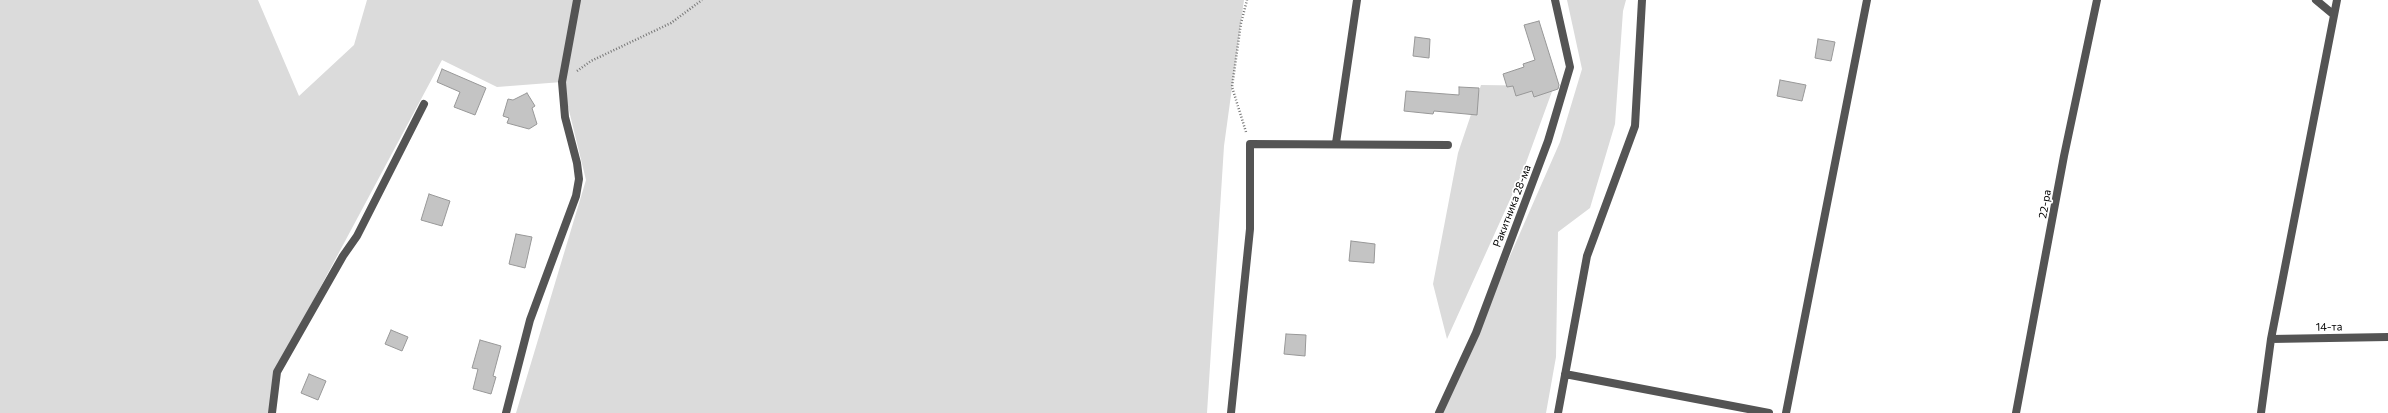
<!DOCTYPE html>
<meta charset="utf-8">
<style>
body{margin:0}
canvas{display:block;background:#fff}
</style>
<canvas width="2388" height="413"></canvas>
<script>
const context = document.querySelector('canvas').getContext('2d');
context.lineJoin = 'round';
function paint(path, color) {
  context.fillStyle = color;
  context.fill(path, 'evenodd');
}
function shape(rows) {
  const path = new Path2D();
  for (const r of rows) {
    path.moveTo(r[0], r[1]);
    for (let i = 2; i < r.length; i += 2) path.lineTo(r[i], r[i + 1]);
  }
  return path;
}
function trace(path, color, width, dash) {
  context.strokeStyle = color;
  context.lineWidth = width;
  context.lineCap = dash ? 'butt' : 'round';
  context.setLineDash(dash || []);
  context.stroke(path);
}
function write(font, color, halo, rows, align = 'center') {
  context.font = font + ' Commissioner,sans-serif';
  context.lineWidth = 3.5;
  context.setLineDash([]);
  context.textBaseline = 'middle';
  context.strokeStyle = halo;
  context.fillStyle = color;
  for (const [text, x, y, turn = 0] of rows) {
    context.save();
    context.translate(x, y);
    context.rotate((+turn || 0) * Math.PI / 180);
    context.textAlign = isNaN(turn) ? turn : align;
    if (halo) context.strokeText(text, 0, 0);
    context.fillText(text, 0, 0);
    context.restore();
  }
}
paint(shape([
 [0,0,258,0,299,96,354,45,367,0,1244,0,1224,146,1207,413,516,413,586,180,562,82,497,87,442,60,275,372,270,413,0,413],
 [1567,0,1626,0,1623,11,1615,124,1590,208,1558,232,1556,357,1546,413,1441,413,1560,142,1582,69],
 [1481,85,1554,86,1523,171,1447,339,1433,284,1458,153]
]), '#dbdbdb');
const building = shape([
 [1539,21,1559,85,1558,89,1534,97,1532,91,1516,96,1513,86,1507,87,1503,74,1524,67,1523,64,1535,60,1524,25,1539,21],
 [1415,37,1430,39,1429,58,1413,56,1415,37],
 [1818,39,1835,42,1831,61,1815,58,1818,39],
 [442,69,486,88,475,115,454,107,460,92,437,82,442,69],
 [1780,80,1806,85,1802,101,1777,96,1780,80],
 [1459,87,1479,88,1477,115,1434,111,1433,114,1404,111,1406,91,1459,95,1459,87],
 [527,93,535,106,532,108,537,124,529,129,507,123,509,118,503,116,508,99,513,100,527,93],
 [429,194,450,201,442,226,421,220,429,194],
 [516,234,532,237,525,268,509,264,516,234],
 [1351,241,1375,244,1374,263,1349,261,1351,241],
 [391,330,408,337,402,351,385,344,391,330],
 [1286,334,1306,335,1305,356,1284,354,1286,334],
 [480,340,501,346,493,376,496,377,491,394,473,389,478,369,472,368,480,340],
 [309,374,326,381,318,400,301,393,309,374]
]);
paint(building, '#c4c4c4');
trace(building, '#989898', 1);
trace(shape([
 [577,71,591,61,671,23,702,0],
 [1246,132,1232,87,1241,23,1247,0]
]), '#767676', 2.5, [1, 2]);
trace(shape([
 [2316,0,2334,15],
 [1336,143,1357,0],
 [2271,339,2388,337],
 [1565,374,1769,413],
 [272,413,277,372,343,256,357,236,424,104],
 [506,413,530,320,576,196,579,179,577,163,565,117,562,82,577,0],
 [1231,413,1250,229,1250,144,1448,145],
 [1439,413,1476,333,1548,141,1570,67,1555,0],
 [1558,413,1587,256,1635,126,1642,0],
 [1786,413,1867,0],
 [2016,413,2064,156,2097,0],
 [2261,413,2271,339,2337,0]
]), '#545454', 8);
write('11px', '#000', '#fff', [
 ["22-ра",2045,204,-80],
 ["Ракитника 28-ма",1512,206,-69],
 ["14-та",2329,327,-1]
]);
</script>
